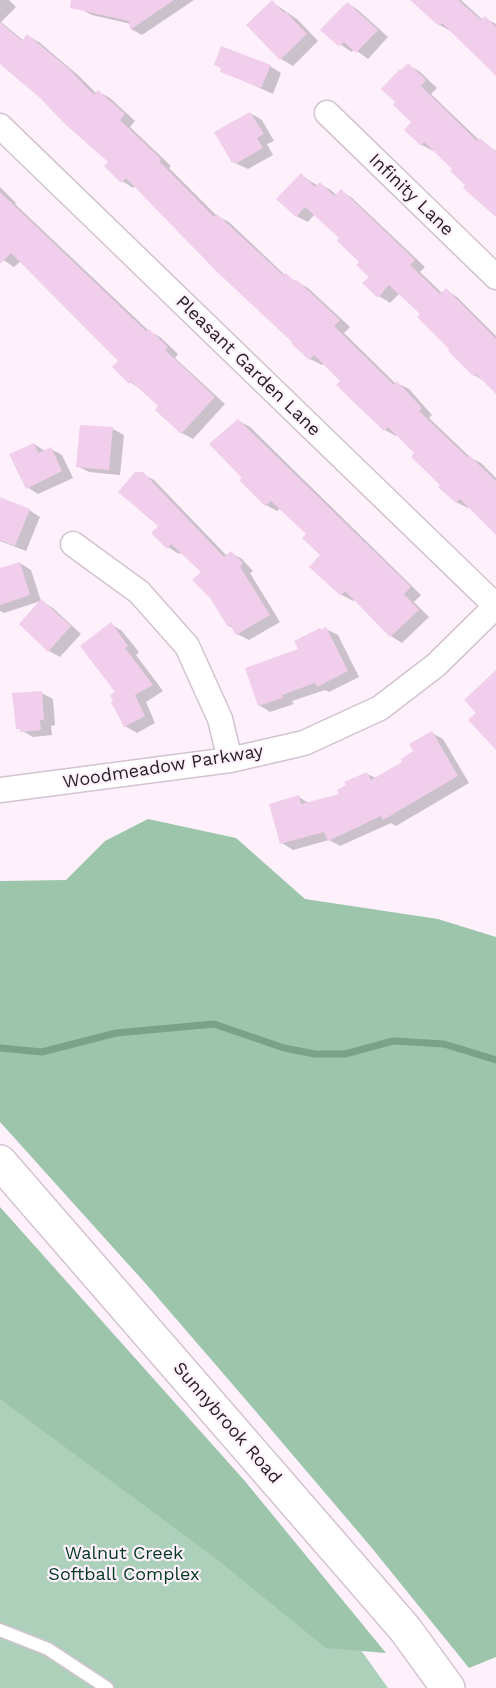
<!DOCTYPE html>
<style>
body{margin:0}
canvas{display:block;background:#fef1fc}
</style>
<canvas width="496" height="1688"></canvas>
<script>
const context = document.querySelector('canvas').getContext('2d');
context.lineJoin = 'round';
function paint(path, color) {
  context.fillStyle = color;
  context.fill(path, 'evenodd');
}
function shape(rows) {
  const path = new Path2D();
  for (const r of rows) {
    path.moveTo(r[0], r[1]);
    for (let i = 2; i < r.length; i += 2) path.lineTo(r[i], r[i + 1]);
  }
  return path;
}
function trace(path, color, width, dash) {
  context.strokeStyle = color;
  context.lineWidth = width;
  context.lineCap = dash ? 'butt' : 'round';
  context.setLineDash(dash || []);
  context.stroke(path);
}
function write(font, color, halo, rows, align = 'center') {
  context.font = font + ' "Work Sans",sans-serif';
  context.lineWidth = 4.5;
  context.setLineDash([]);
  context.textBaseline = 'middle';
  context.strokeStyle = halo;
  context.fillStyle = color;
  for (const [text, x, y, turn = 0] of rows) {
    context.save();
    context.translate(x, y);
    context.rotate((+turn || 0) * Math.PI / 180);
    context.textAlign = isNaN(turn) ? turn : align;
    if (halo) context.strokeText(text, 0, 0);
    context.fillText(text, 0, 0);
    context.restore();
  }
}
paint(shape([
 [0,1233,274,1547,363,1653,388,1688,0,1688]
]), '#add0bb');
paint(shape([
 [148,819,236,838,305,899,438,919,496,937,496,1657,469,1668,371,1547,246,1400,146,1284,0,1122,0,881,66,880,105,841],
 [0,1207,244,1480,386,1653,326,1648,214,1557,0,1399]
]), '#9cc5ac');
paint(shape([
 [0,0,9,0,16,7,1,22,24,41,28,36,39,42,79,76,97,94,99,92,110,98,135,121,130,127,171,166,169,168,217,216,229,222,286,276,308,288,350,327,344,333,396,384,397,383,409,389,432,415,429,418,471,458,481,463,496,478,496,533,469,507,468,508,456,502,416,453,397,435,396,436,385,430,324,363,322,365,310,359,135,186,133,188,122,181,110,162,41,97,0,62],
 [82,0,194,0,142,35,131,29,131,24,92,15,80,9],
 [412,0,461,0,483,20,485,18,496,24,496,72,452,32,440,25],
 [272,2,297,19,318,41,293,66,281,59,248,25],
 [347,3,358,10,388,37,368,59,354,49,352,52,338,43],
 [408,65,419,71,437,88,431,94,480,141,496,151,496,216,454,168,435,150,433,151,422,145,406,129,413,122],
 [270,66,281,73,273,94,222,71],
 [250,113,262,120,274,141,267,144,273,155,248,169,233,162],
 [301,175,318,186,320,184,331,190,337,196,341,191,352,198,425,267,420,272,442,293,446,290,457,297,496,336,496,392,486,382,474,375,422,314,400,293,390,303,379,296,371,277,361,262,341,238,315,214,308,222,296,216],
 [0,187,16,203,15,204,149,331,160,337,178,354,175,358,225,404,193,439,182,433,160,406,141,389,130,382,120,361,21,261,14,267,0,258],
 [239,421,250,427,421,595,414,602,429,617,402,643,391,636,355,599,353,601,342,595,322,555,308,534,281,508,277,511,266,505,242,480,244,478],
 [113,429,124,435,120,475,89,472,77,466],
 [34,444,45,451,51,449,62,455,73,478,38,494,27,487],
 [142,474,154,480,227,556,231,553,242,559,253,571,250,573,280,622,249,640,237,634,234,629,229,626,203,572,181,552,179,554,168,547],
 [0,502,29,510,40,517,26,551,0,541],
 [20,563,31,570,41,601,4,613,0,611,0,569],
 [41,601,53,608,81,634,60,657,49,651,21,624],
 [111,624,122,631,139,652,136,655,163,691,146,702,155,723,137,733,125,726,115,701,117,692],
 [326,629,338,635,359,677,329,692,325,690,292,701,294,704,270,712,259,705,300,650],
 [42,693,53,699,55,725,51,726,52,735,33,737,17,728],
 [432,733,443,739,469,783,396,826,391,823,340,846,329,840,293,850,282,843,299,797,310,804,341,795,367,774,376,778,404,763]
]), '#0003');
trace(shape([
 [0,1048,42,1052,116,1033,214,1024,284,1048,315,1054,345,1054,393,1041,444,1044,496,1060]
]), '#7aa189', 7);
paint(shape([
 [71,0,174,0,130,30,129,21,70,8],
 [272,0,284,13,285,11,307,34,280,60,246,25],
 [410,0,458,0,481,20,485,16,496,27,496,76,442,23,439,26],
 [347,2,378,30,356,53,344,42,340,46,337,45,320,30],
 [0,22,22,41,27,34,68,68,94,95,98,90,125,114,120,120,161,159,159,161,214,217,217,214,284,276,286,273,295,282,297,280,340,320,334,326,394,385,397,381,422,408,419,411,467,457,469,455,496,481,496,535,460,499,456,503,438,487,440,485,411,457,414,453,388,427,384,431,366,414,336,385,340,381,314,355,309,360,291,343,292,342,217,272,126,178,121,183,104,166,108,162,66,125,40,98,0,64],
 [221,46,271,65,261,88,220,72,221,68,214,65],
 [408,63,426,80,421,86,477,141,480,138,496,152,496,217,463,188,465,185,450,171,452,169,424,142,421,146,404,130,411,122,393,105,395,102,381,89,400,69,401,70],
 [250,112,264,134,257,138,263,148,235,164,234,161,232,163,214,132],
 [301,173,315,187,320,182,334,196,341,189,415,260,410,265,440,294,446,288,496,339,496,394,476,374,473,376,448,351,449,349,417,317,420,314,391,287,389,285,378,298,362,283,369,277,356,265,359,262,337,241,339,238,305,207,296,217,276,199],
 [0,192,146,331,149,329,168,347,165,350,215,397,181,434,155,410,158,406,131,381,129,384,112,367,118,361,11,253,0,264],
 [238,419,411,587,404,594,419,610,390,637,345,591,341,596,309,567,320,555,302,538,306,534,271,501,265,506,239,480,242,478,209,444],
 [80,425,113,427,109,470,76,467],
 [34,443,38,453,51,447,62,471,26,489,9,454],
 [135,472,143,472,224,557,231,551,243,563,240,567,270,615,236,635,230,625,228,627,210,598,192,580,201,572,171,544,167,549,151,533,158,526,118,492],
 [0,497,30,509,15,546,0,540],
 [20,562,30,595,0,605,0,568],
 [41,599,71,626,48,652,19,624],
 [111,622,128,646,125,648,153,685,135,695,145,716,124,727,111,702,113,701,110,695,115,692,80,646],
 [326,627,348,671,317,687,315,683,282,695,283,698,258,706,245,668,298,649,294,641,320,628,321,630],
 [496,670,496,750,468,720,476,713,464,700],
 [42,691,44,720,40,720,41,730,20,732,20,729,16,729,12,693],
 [432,731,458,776,383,820,381,816,328,841,324,832,280,844,269,804,299,795,301,804,339,794,337,790,346,785,344,782,367,772,371,780,402,762,401,759,413,751,409,744]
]), '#f1ceec');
const service = shape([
 [0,1630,48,1649,107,1688]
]);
const minor = shape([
 [327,113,496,277],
 [0,126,496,606],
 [73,544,139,592,187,646,220,719,230,760],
 [0,790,230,760,304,743,380,708,436,665,496,606]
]);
const secondary = shape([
 [0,1162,405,1629,448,1688]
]);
trace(service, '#d3c3d0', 15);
trace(minor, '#d3c3d0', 27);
trace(secondary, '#d3c3d0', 36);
trace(service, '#fff', 12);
trace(minor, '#fff', 24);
trace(secondary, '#fff', 33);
write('18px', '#241e23', '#fef1fc', [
 ["Infinity Lane",411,195,44],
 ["Pleasant Garden Lane",248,366,44],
 ["Woodmeadow Parkway",163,767,-9],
 ["Sunnybrook Road",227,1423,49]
]);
write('18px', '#023820', '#fef1fc', [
 ["Walnut Creek",124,1554],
 ["Softball Complex",124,1575]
]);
</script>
